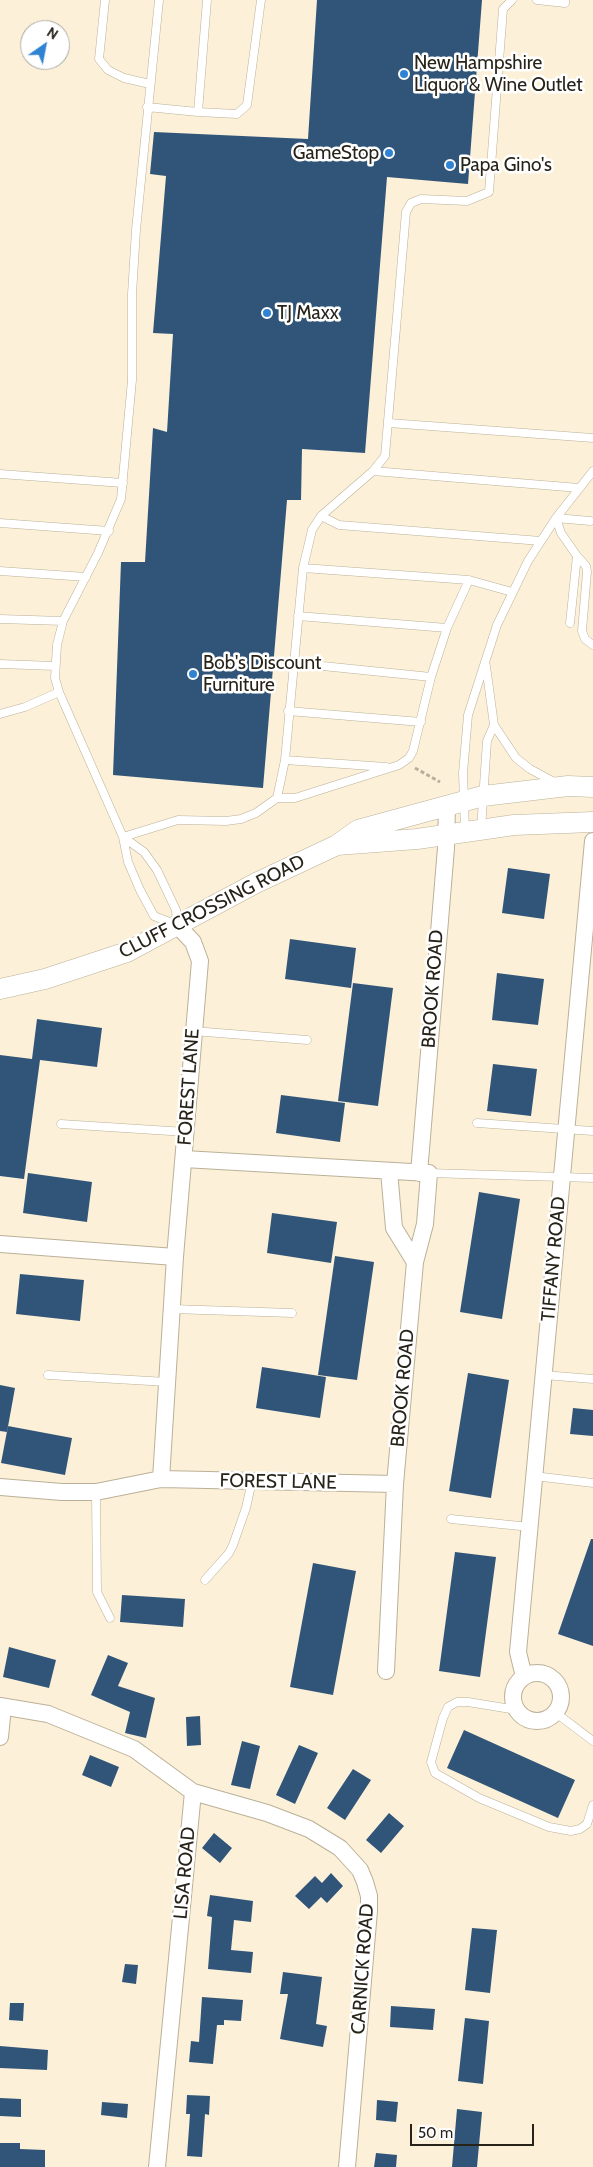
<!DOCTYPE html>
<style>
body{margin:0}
#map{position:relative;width:593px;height:2167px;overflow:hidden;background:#fcf1d8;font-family:Cabin,sans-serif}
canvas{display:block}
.north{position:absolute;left:20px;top:20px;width:50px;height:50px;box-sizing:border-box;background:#fff;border:1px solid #a9a7a3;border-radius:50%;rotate:33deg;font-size:14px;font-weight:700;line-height:20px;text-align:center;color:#272319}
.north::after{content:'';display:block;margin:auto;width:18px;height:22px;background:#2f83d2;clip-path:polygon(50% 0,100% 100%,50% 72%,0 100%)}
.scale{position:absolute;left:410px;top:2124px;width:124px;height:22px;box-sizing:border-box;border:2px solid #272319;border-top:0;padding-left:6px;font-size:15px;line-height:18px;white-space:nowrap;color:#272319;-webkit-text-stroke:4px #fff;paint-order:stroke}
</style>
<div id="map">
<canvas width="593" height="2167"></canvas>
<div class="north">N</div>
<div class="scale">50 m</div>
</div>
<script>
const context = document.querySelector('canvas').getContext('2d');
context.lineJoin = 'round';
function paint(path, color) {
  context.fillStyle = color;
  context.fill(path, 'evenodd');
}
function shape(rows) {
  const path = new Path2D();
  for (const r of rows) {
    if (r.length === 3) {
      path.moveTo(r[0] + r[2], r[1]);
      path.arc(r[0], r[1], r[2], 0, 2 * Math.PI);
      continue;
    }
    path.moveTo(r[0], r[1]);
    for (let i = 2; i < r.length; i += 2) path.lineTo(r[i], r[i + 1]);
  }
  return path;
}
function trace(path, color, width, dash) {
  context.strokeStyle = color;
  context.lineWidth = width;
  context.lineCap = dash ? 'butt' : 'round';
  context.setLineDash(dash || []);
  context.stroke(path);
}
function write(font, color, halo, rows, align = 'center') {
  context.font = font + ' Cabin,sans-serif';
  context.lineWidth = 5;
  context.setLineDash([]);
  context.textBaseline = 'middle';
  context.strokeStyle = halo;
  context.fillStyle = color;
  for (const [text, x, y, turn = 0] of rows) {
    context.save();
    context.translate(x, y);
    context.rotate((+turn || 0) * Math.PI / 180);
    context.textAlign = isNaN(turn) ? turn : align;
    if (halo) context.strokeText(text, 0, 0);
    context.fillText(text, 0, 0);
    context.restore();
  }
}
paint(shape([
 [317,0,482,0,468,184,387,177,365,453,302,449,301,500,287,500,263,788,113,775,121,562,145,562,153,428,167,432,173,334,153,333,166,176,150,174,154,132,308,139],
 [508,868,550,874,544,919,502,913],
 [290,939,356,948,351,988,285,979],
 [497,973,544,979,538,1025,492,1020],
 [353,983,393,988,378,1106,338,1101],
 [37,1019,102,1028,97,1067,32,1059],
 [0,1055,40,1060,24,1179,0,1176],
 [493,1064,537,1069,531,1116,487,1111],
 [281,1095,345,1103,340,1142,276,1133],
 [28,1173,92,1182,87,1222,23,1213],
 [479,1192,520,1199,502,1319,460,1312],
 [272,1213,337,1222,331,1263,267,1253],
 [335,1256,374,1262,357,1380,318,1375],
 [20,1274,84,1280,80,1321,16,1314],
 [262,1367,326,1377,320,1418,256,1408],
 [468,1373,509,1380,491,1498,449,1491],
 [0,1385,15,1388,7,1432,0,1431],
 [573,1408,593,1410,593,1436,570,1434],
 [8,1426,72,1438,65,1475,1,1463],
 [591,1539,593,1539,593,1646,558,1634],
 [455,1552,496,1557,480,1677,439,1671],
 [313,1563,356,1571,333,1695,290,1687],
 [122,1595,185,1599,183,1627,120,1622],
 [9,1647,56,1660,49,1688,3,1677],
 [108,1655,128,1663,118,1686,155,1698,146,1738,125,1733,130,1712,91,1695],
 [200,1716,201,1745,187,1746,186,1717],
 [464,1730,575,1780,558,1818,447,1768],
 [242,1741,260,1746,250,1789,231,1785],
 [299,1745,318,1753,295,1804,276,1795],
 [90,1755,119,1767,111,1787,82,1775],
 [353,1769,371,1780,345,1820,327,1808],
 [389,1813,404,1826,381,1853,366,1840],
 [214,1833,232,1848,220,1863,202,1848],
 [331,1873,343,1886,327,1903,321,1897,309,1909,295,1896,315,1876,322,1883],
 [210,1895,253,1901,251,1922,234,1920,231,1950,253,1952,251,1973,208,1969,212,1917,207,1916],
 [472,1928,497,1930,490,1993,465,1990],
 [125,1964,138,1965,136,1984,122,1982],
 [283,1972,322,1977,316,2024,327,2026,323,2047,280,2039,288,1994,280,1994],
 [202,1997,243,2000,241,2021,224,2020,224,2025,217,2025,213,2064,189,2062,191,2041,199,2042],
 [10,2003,24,2003,23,2021,9,2020],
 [391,2006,435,2009,433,2030,390,2027],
 [465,2018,489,2021,483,2084,458,2081],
 [0,2046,48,2050,47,2070,0,2068],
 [187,2095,210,2096,209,2115,205,2114,202,2157,187,2156,190,2114,186,2114],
 [0,2098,21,2099,21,2117,0,2116],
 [377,2100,398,2102,396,2122,376,2120],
 [102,2102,128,2104,127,2118,101,2115],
 [457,2109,482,2112,477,2167,452,2167],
 [0,2143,20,2143,20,2149,45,2150,45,2167,0,2167],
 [376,2153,397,2155,396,2167,374,2167]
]), '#315579');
const service = shape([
 [105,0,99,59,108,70,124,78,150,84],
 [537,0,565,3,565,0],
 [147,107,198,112,207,0],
 [198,112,237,114,247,105,261,0],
 [389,423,593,438],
 [373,471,579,488],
 [0,474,123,483],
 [321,516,339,525,541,541],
 [0,523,109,531],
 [577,556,586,566,587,572,582,631,585,639,593,645],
 [303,568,469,580,512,592],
 [0,571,86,577],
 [298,616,447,628],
 [0,619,63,621],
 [570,623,577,556,561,533,556,518,590,521],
 [293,663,431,677],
 [0,664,55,666],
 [288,711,421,722],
 [0,714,25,707,59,692],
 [494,725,516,758,530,769,554,782],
 [285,760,386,767],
 [277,798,295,798,399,765,409,758,413,751,431,677,447,628,469,580],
 [481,829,487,741,494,725,486,666],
 [465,830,463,773,468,715,497,625,528,561,556,518,593,471],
 [123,837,144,852,157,870,176,910,177,925,154,916,140,890,128,862,123,837,59,692,55,678,57,645,63,621,98,553,121,499,132,380,132,294,136,230,159,0],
 [123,837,178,820,226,821,241,819,256,813,277,798,285,760,303,568,312,530,321,516,373,471,385,456,406,212,411,203,421,199,467,201,489,192,503,9,512,0],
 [193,1031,307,1040],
 [477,1123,593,1131],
 [61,1124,186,1132],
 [429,1173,593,1178],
 [172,1309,292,1313],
 [48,1375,167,1382],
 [544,1375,593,1379],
 [534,1476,593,1483],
 [96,1492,97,1592,110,1618],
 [451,1519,530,1527],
 [205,1580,229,1553,233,1545,246,1508,252,1481],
 [517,1710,468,1702,457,1702,448,1707,443,1718,431,1762,435,1773,479,1798,549,1827,571,1831,580,1829,587,1824,593,1805],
 [556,1713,593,1741]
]);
const minor = shape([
 [184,1159,429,1173,425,1224,415,1262,395,1484,386,1671],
 [389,1171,394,1228,415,1262],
 [419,1173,446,848,447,805],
 [0,1244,175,1257],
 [161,1479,175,1257,200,961,193,942,177,925],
 [0,1487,62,1492,96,1492,161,1479,395,1484],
 [537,1697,24],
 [524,1677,518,1652,593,841],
 [0,1706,48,1714,134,1749,193,1792,157,2167],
 [0,1737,3,1707],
 [193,1792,267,1813,309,1829,340,1848,360,1870,365,1882,369,1896,369,1911,347,2167]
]);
const tertiary = shape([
 [337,845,417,839,514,825,593,822],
 [0,989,45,979,127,952,256,883,337,845,358,830,483,796,568,786,593,787]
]);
trace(service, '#bbb098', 9);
trace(minor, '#bbb098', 18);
trace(tertiary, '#bbb098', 21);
trace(shape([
 [415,768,440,782]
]), '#b9b09c', 3, [4, 2.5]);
trace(service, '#fff', 8);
trace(minor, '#fff', 16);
trace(tertiary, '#fff', 20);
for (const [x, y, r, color] of [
 [404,74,5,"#2f83d2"],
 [389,153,5,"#2f83d2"],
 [450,165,5,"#2f83d2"],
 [267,313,5,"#2f83d2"],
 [193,674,5,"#2f83d2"]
]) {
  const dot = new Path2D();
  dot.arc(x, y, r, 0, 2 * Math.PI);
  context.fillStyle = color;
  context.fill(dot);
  trace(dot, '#fff', 2);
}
write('19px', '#272319', '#fff', [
 ["New Hampshire",414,63],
 ["Liquor & Wine Outlet",414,85],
 ["GameStop",379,153,"right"],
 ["Papa Gino's",460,165],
 ["TJ Maxx",277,313],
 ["Bob's Discount",203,663],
 ["Furniture",203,685]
], 'left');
write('19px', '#272319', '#fff', [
 ["CLUFF CROSSING ROAD",212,907,-27],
 ["BROOK ROAD",433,989,-86],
 ["FOREST LANE",189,1087,-86],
 ["TIFFANY ROAD",554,1259,-85],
 ["BROOK ROAD",403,1388,-85],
 ["FOREST LANE",278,1482,1],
 ["LISA ROAD",185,1873,-85],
 ["CARNICK ROAD",363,1969,-86]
]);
</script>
